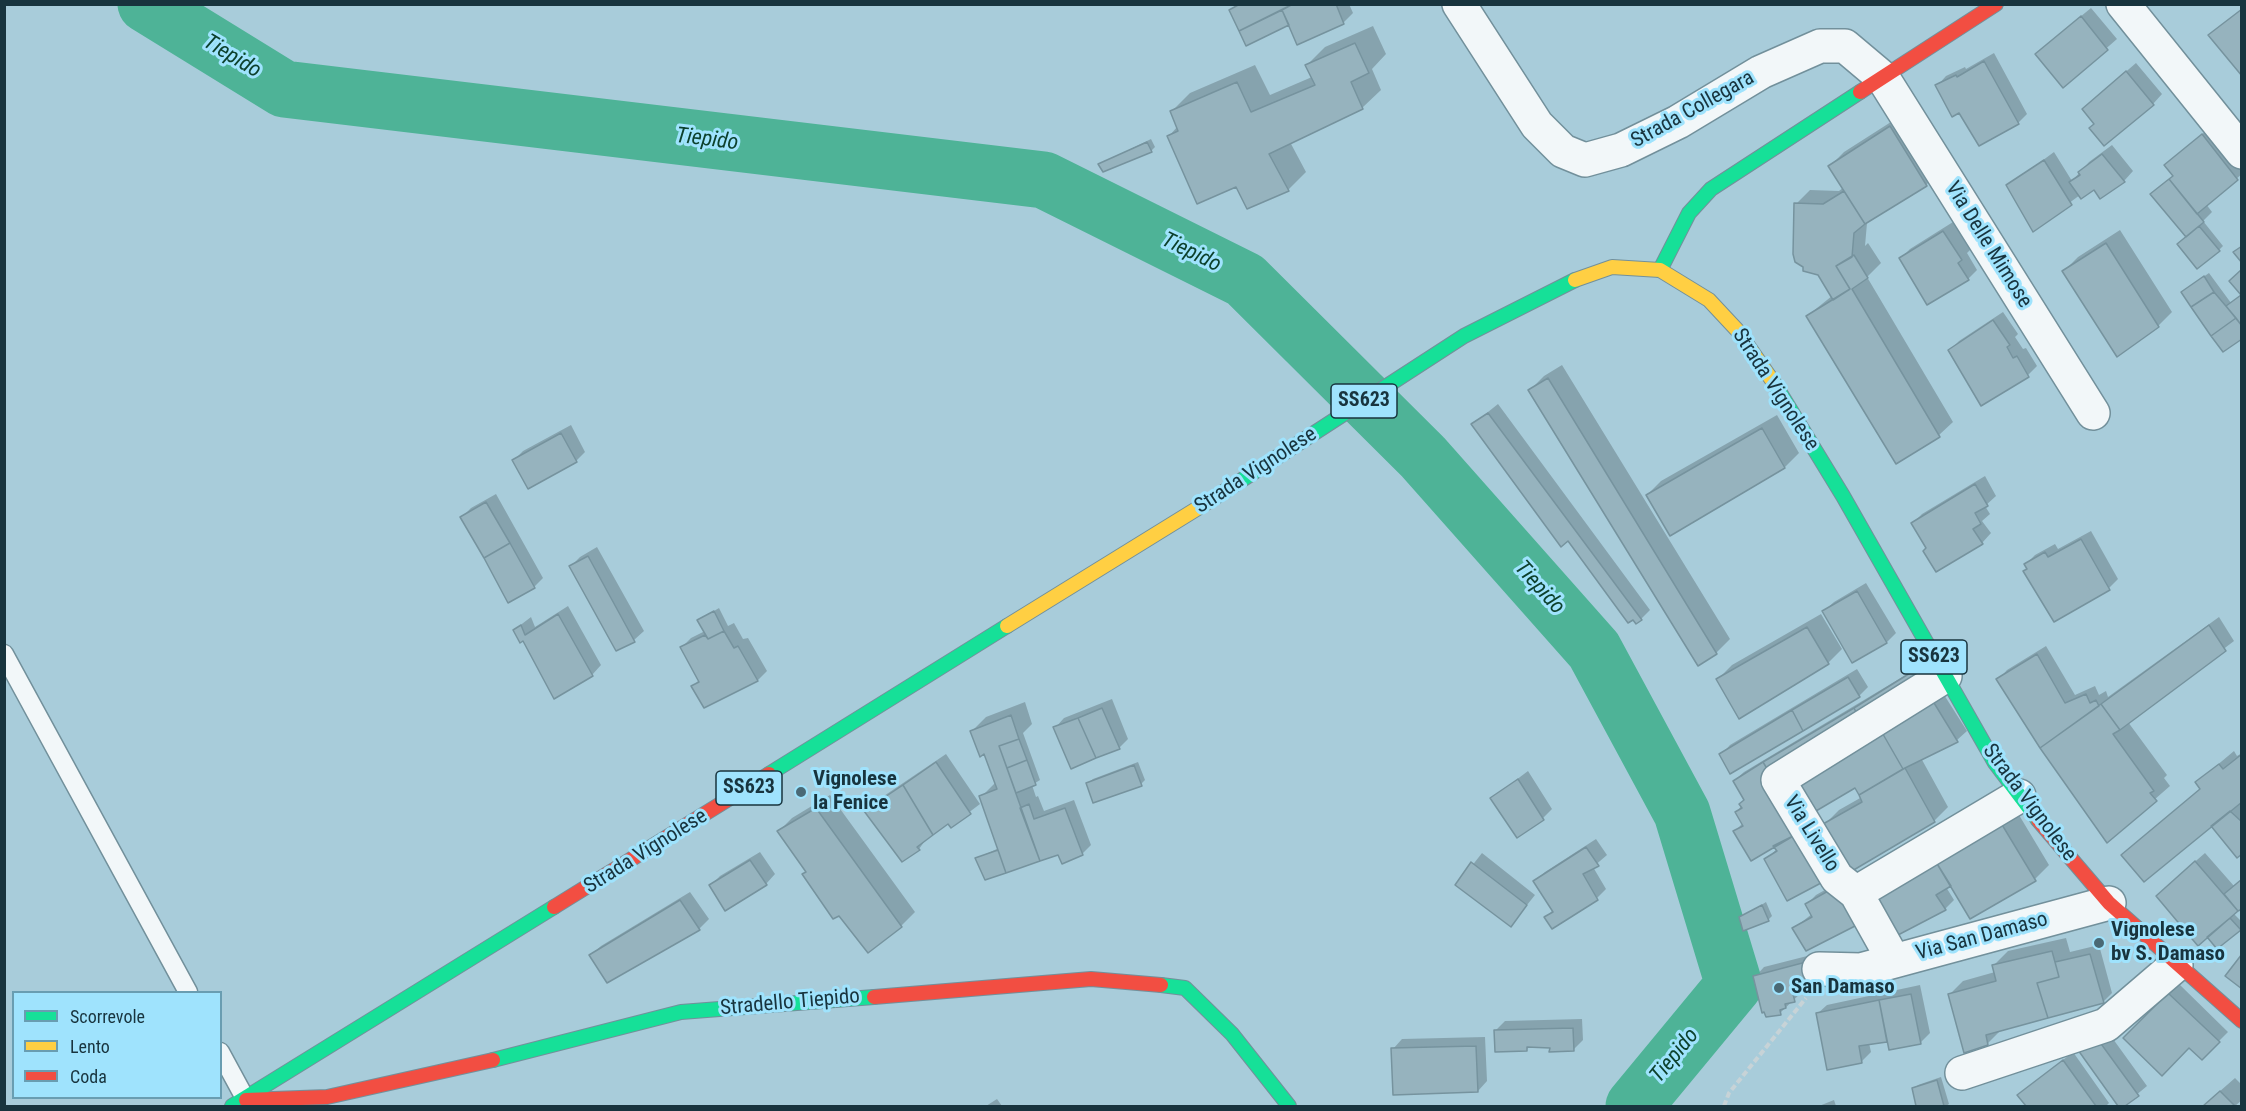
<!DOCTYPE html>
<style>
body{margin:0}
#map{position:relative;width:2246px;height:1111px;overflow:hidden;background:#a8ccda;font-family:"Roboto Condensed",sans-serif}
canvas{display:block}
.frame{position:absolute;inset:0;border:6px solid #18343e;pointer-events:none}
.legend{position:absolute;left:12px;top:991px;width:210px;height:108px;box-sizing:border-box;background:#9fe3fd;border:2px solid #699db1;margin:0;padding:8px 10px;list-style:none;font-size:18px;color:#18343e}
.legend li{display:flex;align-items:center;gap:12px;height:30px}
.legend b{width:30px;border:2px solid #699db1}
</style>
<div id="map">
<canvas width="2246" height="1111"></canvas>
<div class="frame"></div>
<ul class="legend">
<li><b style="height:8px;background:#16e098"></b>Scorrevole</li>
<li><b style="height:8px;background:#ffcf43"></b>Lento</li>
<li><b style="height:8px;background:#f24e42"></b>Coda</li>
</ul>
</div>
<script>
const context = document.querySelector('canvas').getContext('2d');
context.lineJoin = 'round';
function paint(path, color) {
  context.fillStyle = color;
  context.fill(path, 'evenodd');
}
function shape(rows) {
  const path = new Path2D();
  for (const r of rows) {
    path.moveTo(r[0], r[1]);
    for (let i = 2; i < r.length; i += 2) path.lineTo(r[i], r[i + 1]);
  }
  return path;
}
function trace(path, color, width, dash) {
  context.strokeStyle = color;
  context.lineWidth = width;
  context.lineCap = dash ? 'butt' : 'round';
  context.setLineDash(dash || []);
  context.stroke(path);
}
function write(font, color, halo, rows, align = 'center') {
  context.font = font + ' "Roboto Condensed",sans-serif';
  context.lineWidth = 6;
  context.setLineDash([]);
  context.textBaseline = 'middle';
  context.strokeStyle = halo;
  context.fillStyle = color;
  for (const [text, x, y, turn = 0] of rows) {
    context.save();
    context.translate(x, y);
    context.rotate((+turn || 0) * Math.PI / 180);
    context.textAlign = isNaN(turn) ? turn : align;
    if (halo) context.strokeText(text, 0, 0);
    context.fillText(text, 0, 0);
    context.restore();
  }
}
paint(shape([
 [1237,4,1349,4,1353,13,1344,22,1298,43,1289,23,1247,44,1231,10],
 [2091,8,2117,39,2063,86,2046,45],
 [1373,26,1386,54,1372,69,1381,90,1362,108,1290,142,1306,172,1288,190,1237,185,1169,136,1178,126,1172,111,1190,93,1255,65,1270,95,1312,77,1307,65,1325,47],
 [1994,53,2027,114,2018,123,1960,111,1937,86,1946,76,1965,67,1966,69],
 [2136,63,2162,94,2153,104,2093,100],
 [1905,113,1940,171,1926,185,1867,223,1865,246,1868,243,1881,263,1867,277,1953,422,1939,435,1807,316,1832,296,1796,204,1810,190,1839,191,1844,187,1830,166,1844,152],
 [2212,126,2242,163,2242,174,2206,204,2212,212,2203,221,2223,246,2219,250,2187,238,2161,185,2174,175,2176,156],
 [1151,139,1155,147,1151,151,1100,164],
 [2112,145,2133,171,2124,181,2094,187,2080,195,2034,229,2008,186,2054,152,2072,181,2089,162],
 [1953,222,1970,250,1967,253,1977,270,1968,279,1901,258,1910,249],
 [2120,230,2172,312,2158,326,2117,355,2064,271,2078,257],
 [2209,273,2231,303,2242,294,2242,337,2187,288],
 [2003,312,2018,334,2015,337,2023,349,2026,348,2037,366,2028,375,1950,350,1959,341],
 [1562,365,1730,639,1716,653,1530,390,1544,376],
 [1498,404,1650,610,1641,619,1568,539,1473,424],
 [1777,415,1799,453,1785,467,1670,534,1647,495,1661,481],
 [571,425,585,452,576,461,514,460,523,451],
 [1985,476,1996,496,1985,506,1990,514,1982,521,1991,533,1982,543,1928,548,1913,523,1922,514],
 [496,494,543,578,534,587,462,517,471,508],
 [2091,531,2118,579,2109,588,2025,571,2028,568,2026,564,2035,555,2055,544,2058,549],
 [597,547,644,631,634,640,616,649,571,566,580,557],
 [1866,583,1896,633,1887,642,1853,661,1824,611,1834,602],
 [568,606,601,665,592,675,524,639,514,630,531,617,535,627],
 [719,608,728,626,734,623,743,639,748,638,767,671,758,680,693,686,699,680,682,647,691,638,705,631,699,620],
 [1821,614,1842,649,1828,663,1718,679,1732,665],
 [2219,617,2234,641,2128,722,2167,775,2164,778,2170,786,2107,841,1998,680,2007,670,2046,646,2075,695,2095,686,2099,695,2106,691,2108,697],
 [1919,667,1924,676,1772,769,1830,873,1766,859,1777,849,1774,844,1735,831,1743,823,1737,812,1745,800,1734,781,1744,772],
 [1857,669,1868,687,1859,696,1721,755,1730,745],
 [1941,690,1967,731,1957,740,1921,758,1948,807,1934,821,1825,824,1839,810,1862,797,1860,793],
 [1112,699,1128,739,1119,748,1055,728,1064,718],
 [1025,702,1032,724,1023,733,1040,780,1032,785,1036,797,1038,796,1044,811,1074,800,1091,845,1082,854,1059,853,977,858,999,848,981,797,995,783,985,752,972,731,986,717],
 [2234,751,2237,756,2242,753,2242,852,2212,825,2123,855,2201,788,2197,782],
 [946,754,980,804,951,826,948,822,927,838,919,849,866,811,875,802],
 [1138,762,1145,780,1141,784,1088,783,1093,779],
 [1528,771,1552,809,1543,818,1492,798],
 [830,795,915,912,901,926,808,871,779,831,792,818],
 [2016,810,2049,865,2035,879,1951,884,1946,887,1954,900,1945,909,1898,933],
 [1596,839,1607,855,1593,867,1606,889,1597,898,1546,917,1553,910,1535,881,1545,872],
 [760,852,775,874,766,884,711,885,720,876],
 [1482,853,1535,895,1511,925,1457,885],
 [2205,853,2234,886,2242,907,2234,914,2242,922,2242,927,2218,947,2167,886],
 [1846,878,1867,914,1794,928,1812,914,1807,904,1816,895],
 [690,892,709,919,699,929,608,981,591,955,601,946],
 [1766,902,1772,916,1768,920,1741,918],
 [2066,938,2070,952,2099,945,2112,993,2103,1002,2002,1029,1988,1043,1949,995,1963,981,1995,972,1994,965,2008,951],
 [1815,954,1819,975,1810,985,1802,986,1803,991,1780,1013,1765,1010,1755,977,1764,967],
 [2179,984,2228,1032,2202,1058,2189,1046,2125,1038],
 [1920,985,1930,1033,1920,1043,1888,1040,1869,1043,1871,1052,1862,1061,1828,1068,1817,1014,1827,1005],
 [1582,1019,1583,1040,1573,1050,1530,1046,1526,1050,1495,1031,1505,1021],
 [2108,1032,2147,1086,2123,1106,2079,1050],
 [1485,1037,1487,1081,1478,1091,1393,1049,1402,1039],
 [2073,1052,2109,1103,2106,1106,2028,1106,2019,1095],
 [1941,1077,1949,1104,1946,1106,1918,1106,1914,1089,1918,1085],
 [2235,1078,2242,1085,2242,1100,2235,1106,2203,1106],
 [997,1099,1002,1106,986,1106],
 [1834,1100,1836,1106,1819,1106]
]), '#0003');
trace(shape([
 [146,4,284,89,1044,180,1245,280,1423,457,1594,650,1682,813,1734,985,1634,1106]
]), '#4eb397', 57);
const building = shape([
 [1240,4,1293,4,1239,31,1229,10,1240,4],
 [1293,4,1336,4,1344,24,1297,45,1282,10,1293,4],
 [2242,9,2242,76,2208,35,2242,9],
 [1282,10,1289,25,1246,46,1239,31,1282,10],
 [2081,16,2108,50,2063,88,2035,54,2081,16],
 [1355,43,1369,73,1351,82,1363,109,1269,154,1289,191,1247,209,1236,187,1197,204,1167,136,1178,131,1170,111,1237,82,1251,112,1315,85,1305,65,1355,43],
 [1984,61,2019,124,1979,146,1959,113,1952,117,1935,85,1956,75,1957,77,1984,61],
 [2126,71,2154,105,2104,146,2089,128,2094,124,2082,109,2126,71],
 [1890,126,1927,186,1865,224,1828,166,1890,126],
 [2202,134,2238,180,2197,214,2169,179,2173,176,2164,165,2202,134],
 [1147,142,1152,152,1103,172,1098,164,1147,142],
 [2102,154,2125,182,2100,199,2094,190,2081,199,2069,182,2080,175,2078,172,2102,154],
 [2044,160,2072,205,2033,232,2006,185,2044,160],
 [2169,179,2204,222,2186,237,2150,194,2169,179],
 [1844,191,1865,224,1854,233,1852,257,1836,266,1850,289,1833,300,1818,275,1803,271,1803,267,1795,262,1793,254,1794,203,1823,204,1844,191],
 [2199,226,2220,251,2197,269,2177,244,2199,226],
 [1943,231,1962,260,1958,263,1969,280,1927,305,1899,258,1943,231],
 [2106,243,2159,327,2117,357,2062,271,2106,243],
 [2242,246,2242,263,2233,252,2242,246],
 [1854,255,1868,278,1852,289,1940,437,1896,464,1806,316,1850,289,1836,266,1854,255],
 [2242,269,2242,326,2226,306,2241,295,2229,281,2242,269],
 [2204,276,2214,292,2191,307,2181,292,2204,276],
 [2214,292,2236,318,2211,336,2191,307,2214,292],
 [2236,318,2242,326,2242,339,2223,352,2211,336,2236,318],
 [1993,320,2010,345,2007,347,2013,358,2017,356,2029,377,1981,406,1948,350,1993,320],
 [1548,378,1717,654,1698,666,1528,390,1548,378],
 [1488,413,1642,620,1636,624,1633,620,1628,623,1568,541,1561,547,1471,424,1488,413],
 [1762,428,1785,468,1670,536,1646,495,1762,428],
 [561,433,577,462,528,489,512,460,561,433],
 [1975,484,1988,506,1975,513,1981,524,1973,529,1983,544,1936,572,1923,551,1926,548,1911,523,1975,484],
 [486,502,510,543,484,558,460,517,486,502],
 [2081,539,2110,590,2054,622,2023,571,2027,569,2024,564,2045,552,2048,557,2081,539],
 [510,543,535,588,508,603,484,558,510,543],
 [588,556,635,642,616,651,569,566,588,556],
 [1857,591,1887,643,1852,663,1822,611,1857,591],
 [714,611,724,631,708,639,697,620,714,611],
 [558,614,593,676,554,699,523,641,520,643,513,630,521,625,525,635,558,614],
 [2209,625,2226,651,2120,730,2101,704,2209,625],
 [1807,627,1829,664,1739,719,1716,679,1807,627],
 [724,631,734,648,738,646,758,681,704,708,691,686,699,682,680,647,705,635,708,639,724,631],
 [2037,654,2065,703,2086,694,2090,703,2096,700,2099,706,2040,748,1996,679,2037,654],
 [1915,670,1921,681,1859,718,1854,708,1915,670],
 [1848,677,1860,697,1803,731,1792,710,1848,677],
 [1931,698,1958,742,1903,769,1880,729,1931,698],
 [2101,704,2120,730,2113,734,2154,791,2150,793,2157,801,2107,843,2040,748,2101,704],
 [1102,708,1120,749,1096,758,1078,718,1102,708],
 [1854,708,1859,718,1769,772,1763,762,1854,708],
 [1792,710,1803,731,1730,774,1719,754,1792,710],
 [1011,715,1019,739,999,746,1040,861,1006,873,979,796,997,789,984,754,980,757,970,731,1011,715],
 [1078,718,1096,758,1071,769,1053,727,1078,718],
 [1880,729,1903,769,1859,795,1855,788,1816,811,1796,779,1880,729],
 [1019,739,1027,760,1007,768,999,746,1019,739],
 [2242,754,2242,802,2144,882,2121,855,2200,789,2195,782,2219,764,2223,769,2242,754],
 [1027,760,1036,785,1016,793,1007,768,1027,760],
 [936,762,971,814,951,828,948,824,933,835,903,785,936,762],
 [1763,762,1769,772,1762,777,1795,835,1751,861,1733,831,1743,826,1735,812,1742,808,1739,804,1744,800,1733,781,1763,762],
 [1134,765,1142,786,1093,803,1086,783,1134,765],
 [1905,768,1935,822,1852,871,1823,824,1862,802,1859,795,1905,768],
 [1518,779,1544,820,1517,838,1490,798,1518,779],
 [903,785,933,835,917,847,920,850,902,862,864,811,903,785],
 [1029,804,1034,819,1065,808,1083,855,1062,864,1058,855,1040,861,1020,808,1029,804],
 [816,808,902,927,868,953,839,916,833,919,802,874,806,872,777,831,816,808],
 [2230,811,2242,822,2242,854,2237,858,2211,826,2230,811],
 [2001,823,2036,881,1970,919,1936,862,2001,823],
 [1795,835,1821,883,1787,901,1764,859,1777,851,1773,846,1795,835],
 [1586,847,1599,866,1583,874,1598,900,1552,929,1544,917,1553,912,1533,881,1586,847],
 [998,850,1006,873,985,880,975,858,998,850],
 [750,860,767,885,725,911,709,885,750,860],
 [2195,861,2238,911,2198,946,2156,896,2195,861],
 [1471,862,1527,905,1511,927,1455,885,1471,862],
 [1936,862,1951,886,1936,895,1946,910,1898,935,1876,898,1936,862],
 [2242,879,2242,909,2238,911,2224,894,2242,879],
 [1837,886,1859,924,1806,951,1792,928,1812,917,1805,904,1837,886],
 [680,900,700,930,607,983,589,955,680,900],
 [1762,905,1769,921,1743,931,1739,917,1762,905],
 [2230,918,2241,930,2217,949,2207,937,2230,918],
 [2052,951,2059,977,2037,983,2048,1018,1986,1035,1988,1045,1964,1053,1948,994,1996,981,1992,965,2052,951],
 [2090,954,2104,1003,2048,1018,2037,983,2059,977,2055,962,2090,954],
 [2242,954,2242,989,2225,976,2242,954],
 [1806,962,1811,986,1792,990,1795,1002,1785,1004,1786,1008,1780,1010,1781,1015,1766,1017,1764,1012,1762,1013,1753,976,1806,962],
 [2168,993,2220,1042,2202,1060,2189,1048,2162,1076,2123,1038,2168,993],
 [1911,994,1921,1044,1889,1050,1879,1000,1911,994],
 [1879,1000,1887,1042,1859,1046,1862,1063,1827,1070,1816,1013,1879,1000],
 [1573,1028,1574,1051,1549,1052,1550,1048,1527,1047,1527,1051,1495,1052,1494,1030,1573,1028],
 [2099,1041,2139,1096,2125,1106,2118,1106,2078,1050,2099,1041],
 [1476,1046,1478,1092,1393,1095,1391,1048,1476,1046],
 [2063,1060,2096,1106,2026,1106,2017,1095,2063,1060],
 [1937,1080,1944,1106,1916,1106,1912,1088,1937,1080],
 [2220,1091,2235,1106,2203,1106,2220,1091]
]);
paint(building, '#96b3be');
trace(building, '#76939e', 1.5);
const lane = shape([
 [4,654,188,992],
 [220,1052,246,1100]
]);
const street = shape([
 [1459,4,1537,125,1563,151,1585,160,1621,150,1678,122,1761,72,1820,46,1845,46,1883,78,2093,413],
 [2123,4,2242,152],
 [1856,893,2019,796],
 [1894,961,1856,893,1837,878,1778,780,1945,676],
 [1819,969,1861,970,2109,903],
 [1962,1073,2106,1025,2176,965]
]);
const fast = shape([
 [1660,270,1689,213,1711,189,1860,92],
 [1774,383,1843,496,1995,763,2038,820],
 [1211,500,1464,336,1575,280],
 [769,774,1007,626],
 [1161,985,1185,988,1232,1034,1289,1106],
 [493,1060,681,1012,874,997],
 [232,1106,554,907]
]);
const slow = shape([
 [1575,280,1612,267,1660,270,1709,300,1737,330,1774,383],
 [1007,626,1211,500]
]);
const jam = shape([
 [1860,92,1996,4],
 [2038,820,2109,903,2242,1021],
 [554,907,769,774],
 [874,997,1091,979,1161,985],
 [246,1100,327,1097,493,1060]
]);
trace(lane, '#72909b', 21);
trace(street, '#72909b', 36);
trace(fast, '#72909b', 16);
trace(slow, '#72909b', 16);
trace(jam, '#72909b', 16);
trace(shape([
 [1724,1106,1729,1093,1806,998]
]), '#c7d3d7', 4, [6, 3]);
trace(lane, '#f2f7f9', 18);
trace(street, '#f2f7f9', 33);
trace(fast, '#16e098', 14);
trace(slow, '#ffcf43', 14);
trace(jam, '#f24e42', 14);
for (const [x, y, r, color] of [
 [801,792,6,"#4a6975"],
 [2099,943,6,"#4a6975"],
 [1779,988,6,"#4a6975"]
]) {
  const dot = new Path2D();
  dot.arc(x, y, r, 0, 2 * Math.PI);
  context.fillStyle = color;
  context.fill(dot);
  trace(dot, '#9fe3fd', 2);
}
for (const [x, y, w] of [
 [1364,401,66],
 [1934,657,66],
 [749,788,66]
]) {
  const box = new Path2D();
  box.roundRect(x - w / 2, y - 17, w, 34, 4.5);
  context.fillStyle = '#9fe3fd';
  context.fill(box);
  trace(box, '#18343e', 1.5);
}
write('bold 20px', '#18343e', null, [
 ["SS623",1364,401],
 ["SS623",1934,657],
 ["SS623",749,788]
]);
write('21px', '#18343e', '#9fe3fd', [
 ["Strada Collegara",1693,110,-29],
 ["Via Delle Mimose",1988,245,58],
 ["Strada Vignolese",1775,390,57],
 ["Strada Vignolese",1256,471,-33],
 ["Strada Vignolese",2029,803,53],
 ["Via Livello",1811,834,58],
 ["Strada Vignolese",646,852,-32],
 ["Via San Damaso",1982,937,-15],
 ["Stradello Tiepido",790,1003,-5]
]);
write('bold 21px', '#18343e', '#9fe3fd', [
 ["Vignolese",813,780],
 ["la Fenice",813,804],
 ["Vignolese",2111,931],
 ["bv S. Damaso",2111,955],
 ["San Damaso",1791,988]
], 'left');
write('italic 22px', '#0d412d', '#9fe3fd', [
 ["Tiepido",232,57,31],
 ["Tiepido",707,140,7],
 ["Tiepido",1191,253,26],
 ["Tiepido",1539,588,48],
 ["Tiepido",1675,1056,-51]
]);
</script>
